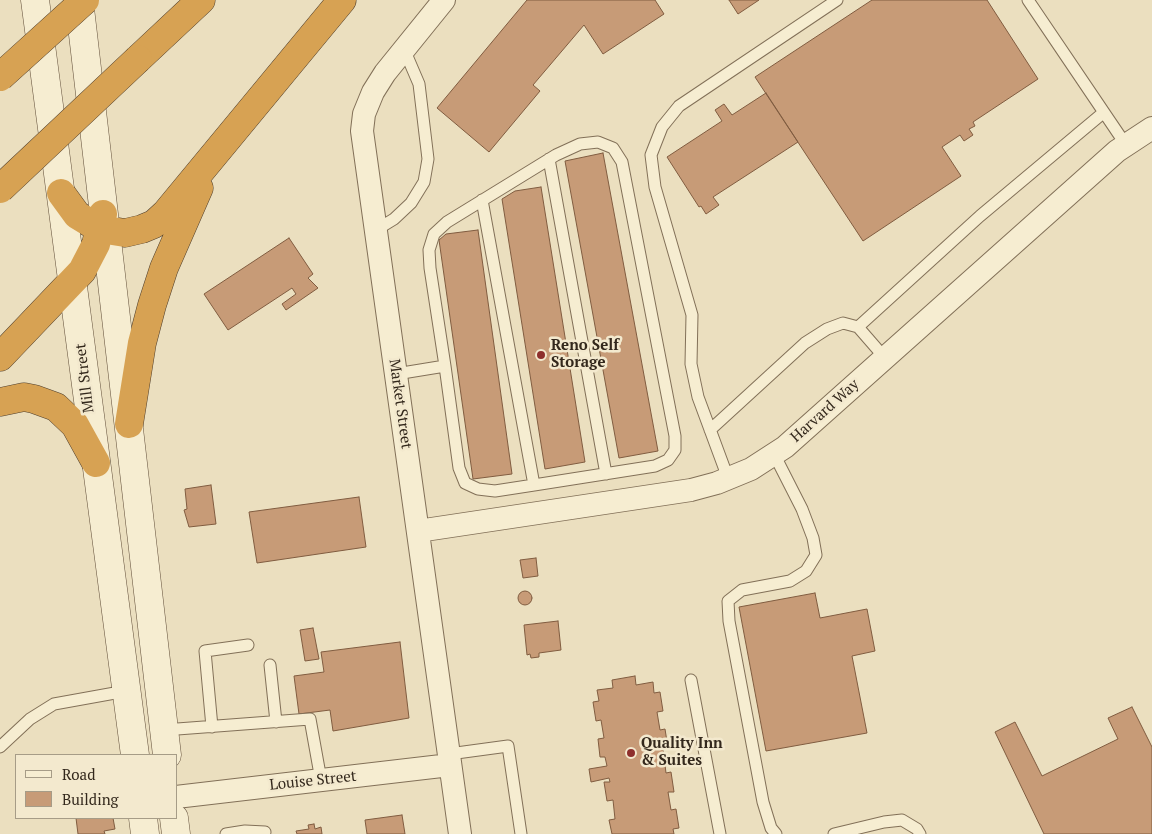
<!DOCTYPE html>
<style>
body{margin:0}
#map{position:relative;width:1152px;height:834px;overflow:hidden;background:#ebdfbf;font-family:"PT Serif",serif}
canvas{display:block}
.legend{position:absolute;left:15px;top:754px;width:162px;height:65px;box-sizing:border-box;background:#f3e9ce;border:1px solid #a69c87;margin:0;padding:6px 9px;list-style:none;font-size:15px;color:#33281c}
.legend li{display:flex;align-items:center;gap:10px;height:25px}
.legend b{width:25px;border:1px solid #a69c87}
</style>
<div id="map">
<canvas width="1152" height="834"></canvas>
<ul class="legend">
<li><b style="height:6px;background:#f6edd1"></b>Road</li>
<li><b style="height:14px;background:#c79b77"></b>Building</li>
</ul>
</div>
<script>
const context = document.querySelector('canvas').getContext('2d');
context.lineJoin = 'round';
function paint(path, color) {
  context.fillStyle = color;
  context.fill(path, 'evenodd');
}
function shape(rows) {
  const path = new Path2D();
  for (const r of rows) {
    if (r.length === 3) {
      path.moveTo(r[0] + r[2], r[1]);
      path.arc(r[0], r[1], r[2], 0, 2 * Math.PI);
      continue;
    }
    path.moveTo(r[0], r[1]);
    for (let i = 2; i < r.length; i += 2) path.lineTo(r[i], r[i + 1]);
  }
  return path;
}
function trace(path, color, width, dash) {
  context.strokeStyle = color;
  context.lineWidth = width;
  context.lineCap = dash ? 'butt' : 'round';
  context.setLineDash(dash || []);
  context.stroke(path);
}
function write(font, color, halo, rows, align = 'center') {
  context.font = font + ' "PT Serif",serif';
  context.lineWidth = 5;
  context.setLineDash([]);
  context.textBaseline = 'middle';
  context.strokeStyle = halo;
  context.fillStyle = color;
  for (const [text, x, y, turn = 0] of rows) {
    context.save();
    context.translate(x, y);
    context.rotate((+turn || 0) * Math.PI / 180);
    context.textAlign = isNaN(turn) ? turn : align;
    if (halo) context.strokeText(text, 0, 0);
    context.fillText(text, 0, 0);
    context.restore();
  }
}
const building = shape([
 [527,0,655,0,664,14,603,54,584,25,533,85,540,91,489,152,437,108,527,0],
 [729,0,759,0,738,14,729,0],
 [872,0,987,0,1038,79,973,122,975,126,969,129,973,135,964,141,960,135,942,147,961,176,863,241,755,77,872,0],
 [766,93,798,142,713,197,719,205,706,214,701,206,699,207,667,157,722,121,715,110,724,104,732,115,766,93],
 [603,153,658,451,619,458,565,161,603,153],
 [541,187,585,462,545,469,502,199,515,191,541,187],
 [478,230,512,474,473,479,439,240,446,234,478,230],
 [289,238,313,274,308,278,318,288,286,310,282,304,296,294,292,288,228,330,204,294,289,238],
 [211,485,216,524,189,527,184,510,187,509,185,489,211,485],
 [359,497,366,547,257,563,249,512,359,497],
 [536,558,538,576,523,578,520,560,536,558],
 [525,598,7],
 [815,593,820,618,867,609,875,651,852,656,867,733,766,751,739,607,815,593],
 [558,621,561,650,539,653,539,657,531,658,530,654,527,655,524,625,558,621],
 [313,628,319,659,305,661,300,630,313,628],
 [400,642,409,718,333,731,330,710,299,714,294,676,324,672,321,652,400,642],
 [635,676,636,685,653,682,654,693,660,692,663,711,657,712,660,730,665,729,668,748,663,749,666,773,671,772,674,792,668,792,671,810,676,809,679,828,673,829,674,834,612,834,609,820,615,819,613,800,607,801,604,782,610,782,609,778,591,782,589,769,607,766,605,757,600,757,598,739,604,738,601,720,596,721,593,702,599,701,597,690,613,688,612,680,635,676],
 [1132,707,1152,747,1152,834,1044,834,995,732,1015,722,1042,776,1118,739,1108,718,1132,707],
 [402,815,405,834,367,834,365,820,402,815],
 [76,818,113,818,115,829,104,831,105,834,78,834,76,818],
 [314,824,315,829,321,827,322,834,297,834,296,831,309,829,308,825,314,824]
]);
paint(building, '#c79b77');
trace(building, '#805c40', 1);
const service = shape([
 [1028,0,1126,145],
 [549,159,606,474],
 [482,200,534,485],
 [376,230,394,219,411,203,424,182,428,159,419,84,404,49],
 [885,358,858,327,980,216,1103,113],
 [396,374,445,366,459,468,465,483,478,489,495,491,534,485,655,466,668,460,675,450,675,436,622,162,613,148,598,142,580,144,556,155,447,222,434,234,429,250,430,268,445,366],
 [710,430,805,343,827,329,843,323,858,327],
 [774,454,802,509,813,538,816,555,806,571,790,581,742,590,728,601,729,621,763,802,771,828,776,834],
 [728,478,698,397,691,364,692,315,655,187,651,155,662,127,679,106,837,0],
 [270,665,276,722],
 [691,680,720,834],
 [212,727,205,651,248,645],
 [164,730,310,719,321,780],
 [0,747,30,719,54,704,126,691],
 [449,754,508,746,521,834],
 [226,834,245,831,265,832],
 [834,834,884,822,902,820,917,829,920,834]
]);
const minor = shape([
 [444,0,385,73,373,92,364,114,362,131,460,834],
 [418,531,691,490,717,483,751,469,785,447,1117,151,1152,128],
 [176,797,450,765]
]);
const secondary = shape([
 [35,0,135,755],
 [79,0,167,755],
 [143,818,145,834],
 [174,818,176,834]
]);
const motorway = shape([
 [138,59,201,0],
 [61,193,77,215,100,229,125,233,142,229,154,224,166,213,342,0],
 [0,357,82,271,96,244,103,214],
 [0,402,24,397,34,399,56,407,75,425,96,463],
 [129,424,142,343,152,305,164,268,199,188]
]);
trace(service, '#827058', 13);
trace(minor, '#827058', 24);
trace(secondary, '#64513c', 29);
trace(motorway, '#503f2d', 29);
trace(service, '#f6edd1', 11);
trace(minor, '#f6edd1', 22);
trace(secondary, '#f6edd1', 28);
trace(motorway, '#d7a253', 28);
const motorwayBridge = shape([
 [0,77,85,0],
 [0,189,138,59]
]);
trace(motorwayBridge, '#503f2d', 29, []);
trace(motorwayBridge, '#d7a253', 28);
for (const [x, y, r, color] of [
 [541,355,5,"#8e2f2c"],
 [631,753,5,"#8e2f2c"]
]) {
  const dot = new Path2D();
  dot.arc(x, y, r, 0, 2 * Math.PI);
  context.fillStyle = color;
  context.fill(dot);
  trace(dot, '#f3e9ce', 2);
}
write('bold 15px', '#33281c', '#f3e9ce', [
 ["Reno Self",551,346],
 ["Storage",551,363],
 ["Quality Inn",641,744],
 ["& Suites",641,761]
], 'left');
write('15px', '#33281c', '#f3e9ce', [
 ["Mill Street",85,378,-97],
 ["Market Street",400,404,82],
 ["Harvard Way",825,411,-42],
 ["Louise Street",313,781,-6]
]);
</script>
